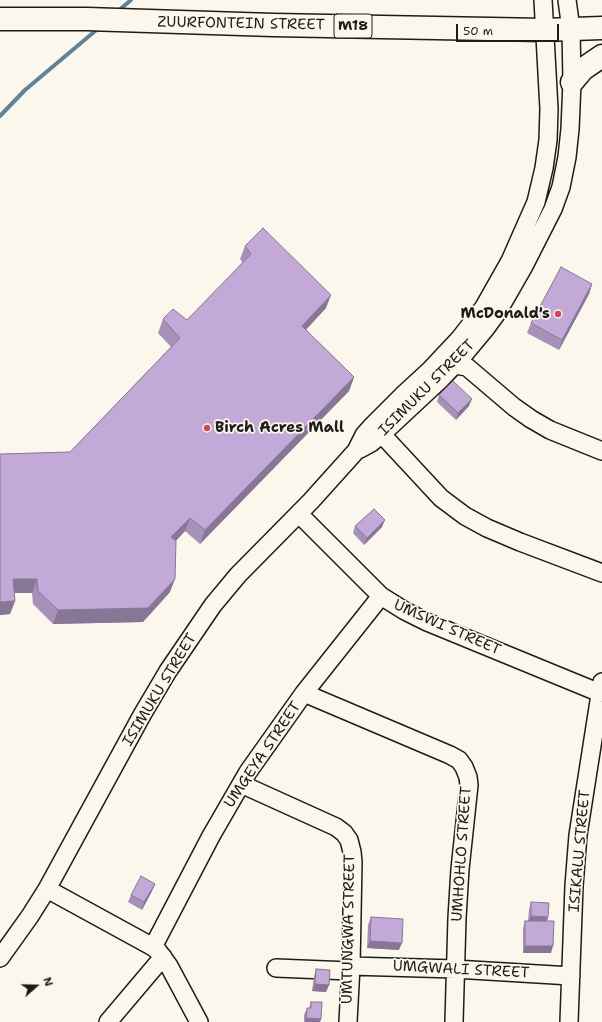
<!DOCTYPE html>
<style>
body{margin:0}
#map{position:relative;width:602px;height:1022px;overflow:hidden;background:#fbf7ec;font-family:"Shantell Sans",sans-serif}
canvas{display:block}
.north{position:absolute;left:16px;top:966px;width:40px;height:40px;-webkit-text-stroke:3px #fbf7ec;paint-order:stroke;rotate:70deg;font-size:11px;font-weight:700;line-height:16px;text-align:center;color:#1c1c1c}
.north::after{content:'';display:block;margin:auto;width:14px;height:18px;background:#1c1c1c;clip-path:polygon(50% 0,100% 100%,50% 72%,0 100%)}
.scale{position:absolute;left:456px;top:24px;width:103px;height:18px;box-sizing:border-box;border:2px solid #1c1c1c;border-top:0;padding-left:5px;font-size:12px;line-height:14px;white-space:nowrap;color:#1c1c1c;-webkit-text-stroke:3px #fbf7ec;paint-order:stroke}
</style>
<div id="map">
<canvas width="602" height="1022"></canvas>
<div class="north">N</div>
<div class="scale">50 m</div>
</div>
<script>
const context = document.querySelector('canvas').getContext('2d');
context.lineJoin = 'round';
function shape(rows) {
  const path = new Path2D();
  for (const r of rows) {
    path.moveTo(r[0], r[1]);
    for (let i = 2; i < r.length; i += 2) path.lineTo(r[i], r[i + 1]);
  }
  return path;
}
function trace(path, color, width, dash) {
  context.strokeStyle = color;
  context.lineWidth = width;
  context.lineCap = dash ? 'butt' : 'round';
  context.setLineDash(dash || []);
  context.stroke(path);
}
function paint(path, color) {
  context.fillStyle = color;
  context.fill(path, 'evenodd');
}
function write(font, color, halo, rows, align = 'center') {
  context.font = font + ' "Shantell Sans",sans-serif';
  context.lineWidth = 3.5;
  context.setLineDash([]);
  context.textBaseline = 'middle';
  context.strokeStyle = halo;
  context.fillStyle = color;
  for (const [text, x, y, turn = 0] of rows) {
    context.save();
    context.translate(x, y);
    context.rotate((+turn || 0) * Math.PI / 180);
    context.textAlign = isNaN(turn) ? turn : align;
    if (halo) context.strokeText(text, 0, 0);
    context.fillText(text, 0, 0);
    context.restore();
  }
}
trace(shape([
 [117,12,131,0],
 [0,116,25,90,100,27]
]), '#5f8498', 4);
const minor = shape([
 [448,359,455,365,467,367,514,407,531,419,550,430,602,451],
 [375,427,441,498,465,516,487,528,520,542,602,573],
 [360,449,371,443,382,434,441,379,461,358,486,328,497,313,524,266,553,209,561,187,567,157,570,129,572,82,571,29,567,0],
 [299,514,381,596,405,611,427,622,600,693],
 [304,693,450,755,459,760,464,767,468,777,469,785,460,869,457,918,454,1022],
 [241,784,336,827,344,833,349,840,352,852,353,862,351,966,348,1022],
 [47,889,153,947,158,951,169,966,199,1022],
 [153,947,211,836,248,772,304,693,381,596],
 [0,958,30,916,47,889,142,715,168,671,213,605,238,575,311,501,356,451,364,435,373,425,405,393,430,370,460,338,484,307,510,261,536,202,544,168,548,140,549,109,543,0],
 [351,966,455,969,571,976],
 [276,968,350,971],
 [108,1022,163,957],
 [569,1022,574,886,578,835,602,682]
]);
const primary = shape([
 [0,19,87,19,273,25,544,30,602,28],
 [572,82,583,69,602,56]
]);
trace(minor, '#1c1c1c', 20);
trace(primary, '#1c1c1c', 25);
trace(minor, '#fbf7ec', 17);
trace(primary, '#fbf7ec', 22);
paint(shape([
 [245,246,326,308,306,330,354,377,349,391,200,544,185,531,176,541,170,592,143,622,53,624,33,604,32,593,14,593,15,601,10,614,0,615,70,452,171,347,158,333,163,319,187,320,243,263,240,259],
 [592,284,589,294,559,350,527,333,531,323],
 [439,395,469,406,456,420,437,402],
 [355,526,382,527,364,545,353,533],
 [155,884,152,891,142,910,128,902,131,895],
 [531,902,548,917,547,921,551,953,523,953,523,928,525,921,528,921,529,910],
 [371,917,399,950,367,948,368,925],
 [316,969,329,985,326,992,312,991,314,976],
 [311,1002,321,1019,320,1022,304,1022,304,1015,307,1008,309,1008]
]), '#a791b9');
paint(shape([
 [592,284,589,294,559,350,562,340],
 [331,295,326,308,297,339,302,326],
 [354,377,349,391,200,544,205,530],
 [472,399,469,406,456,420,458,413],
 [190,518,185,531,166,551,171,537],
 [385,520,382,527,364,545,367,538],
 [13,579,37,579,32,593,8,593],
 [175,579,170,592,143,622,53,624,58,610],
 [15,601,10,614,0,615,0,602],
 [155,884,152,891,142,910,144,902],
 [531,916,548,917,546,924,528,923],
 [370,941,402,943,399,950,367,948],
 [525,946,553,946,551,953,523,953],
 [315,984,329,985,326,992,312,991],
 [306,1018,321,1019,320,1022,305,1022]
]), '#887696');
const building = shape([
 [263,228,331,295,302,326,354,377,205,530,190,518,171,537,176,541,175,579,148,608,58,610,38,591,37,579,13,579,15,601,0,602,0,454,70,452,180,338,163,319,173,309,187,320,251,254,245,246,263,228],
 [561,267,592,284,562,340,531,323,561,267],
 [453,381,472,399,458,413,439,395,453,381],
 [374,509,385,520,367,538,355,526,374,509],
 [141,876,155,884,144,902,131,895,141,876],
 [531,902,549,903,548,917,531,916,531,902],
 [371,917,403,919,402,943,370,941,371,917],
 [525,921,554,921,553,946,525,946,525,921],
 [316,969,330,970,329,985,315,984,316,969],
 [311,1002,322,1002,321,1019,306,1018,307,1008,311,1008,311,1002]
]);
paint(building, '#c2a9d7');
trace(building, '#887696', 1);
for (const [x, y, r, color] of [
 [558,314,4,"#d1495b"],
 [207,428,4,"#d1495b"]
]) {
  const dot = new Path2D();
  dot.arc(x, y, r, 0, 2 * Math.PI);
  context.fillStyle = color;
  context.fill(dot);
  trace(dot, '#fbf7ec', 1.5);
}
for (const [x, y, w] of [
 [353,26,38]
]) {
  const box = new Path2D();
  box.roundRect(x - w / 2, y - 12, w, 24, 3);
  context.fillStyle = '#fbf7ec';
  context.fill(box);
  trace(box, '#1c1c1c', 1);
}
write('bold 14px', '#1c1c1c', null, [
 ["M18",353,26]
]);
write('15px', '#1c1c1c', '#fbf7ec', [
 ["ZUURFONTEIN STREET",241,24,1],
 ["ISIMUKU STREET",427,388,-45],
 ["UMSWI STREET",447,628,24],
 ["ISIMUKU STREET",160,690,-59],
 ["UMGEYA STREET",263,755,-56],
 ["ISIKALU STREET",580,851,-85],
 ["UMHOHLO STREET",462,854,-86],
 ["UMTUNGWA STREET",349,929,-89],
 ["UMGWALI STREET",461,970,3]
]);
write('bold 15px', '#1c1c1c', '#fbf7ec', [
 ["McDonald's",550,314],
 ["Birch Acres Mall",215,428,"left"]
], 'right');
</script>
